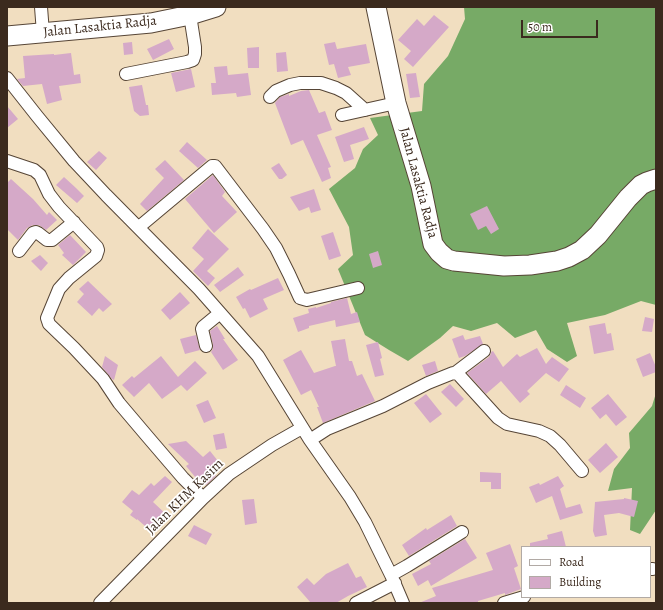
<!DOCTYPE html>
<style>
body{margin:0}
#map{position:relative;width:663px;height:610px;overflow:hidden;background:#f1dec0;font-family:Alegreya,serif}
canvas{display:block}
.frame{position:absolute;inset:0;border:8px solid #3b2a1e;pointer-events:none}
.legend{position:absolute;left:521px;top:546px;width:130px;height:52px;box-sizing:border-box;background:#fff;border:1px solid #b1aaa5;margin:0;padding:5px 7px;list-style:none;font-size:12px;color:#3b2a1e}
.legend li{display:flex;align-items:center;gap:8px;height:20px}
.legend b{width:20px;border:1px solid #b1aaa5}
.scale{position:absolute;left:521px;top:20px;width:77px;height:18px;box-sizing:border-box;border:2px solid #3b2a1e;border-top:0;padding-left:5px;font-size:12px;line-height:14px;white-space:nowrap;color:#3b2a1e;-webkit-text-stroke:3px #fff;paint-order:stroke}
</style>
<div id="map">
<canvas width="663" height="610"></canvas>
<div class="frame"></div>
<ul class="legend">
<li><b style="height:5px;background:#fff"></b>Road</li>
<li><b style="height:11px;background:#d5a9c8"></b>Building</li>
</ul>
<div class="scale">50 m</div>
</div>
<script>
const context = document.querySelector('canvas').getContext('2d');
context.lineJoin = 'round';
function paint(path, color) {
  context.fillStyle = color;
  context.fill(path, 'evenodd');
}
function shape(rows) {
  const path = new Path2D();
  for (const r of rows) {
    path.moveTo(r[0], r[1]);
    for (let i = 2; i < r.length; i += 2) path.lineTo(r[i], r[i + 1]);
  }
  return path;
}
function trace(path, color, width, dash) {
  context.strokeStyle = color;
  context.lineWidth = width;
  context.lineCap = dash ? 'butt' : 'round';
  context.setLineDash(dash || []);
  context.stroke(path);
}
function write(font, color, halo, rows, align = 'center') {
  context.font = font + ' Alegreya,serif';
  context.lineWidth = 3.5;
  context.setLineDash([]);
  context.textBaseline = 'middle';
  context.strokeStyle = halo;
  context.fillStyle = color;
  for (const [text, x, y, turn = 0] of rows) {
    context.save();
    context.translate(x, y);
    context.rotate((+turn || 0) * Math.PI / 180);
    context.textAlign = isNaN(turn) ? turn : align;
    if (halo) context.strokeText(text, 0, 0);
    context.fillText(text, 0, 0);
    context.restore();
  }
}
paint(shape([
 [464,7,656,7,656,305,641,301,605,315,567,323,577,356,567,362,547,349,536,330,515,338,497,323,471,331,453,326,440,338,408,361,389,350,365,335,338,269,353,255,349,227,329,189,355,168,363,149,378,135,370,118,422,111,424,84,448,56,465,19],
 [656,393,656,510,640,534,630,530,632,488,608,491,614,469,630,448,629,433,652,406]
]), '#7a6');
paint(shape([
 [434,15,449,27,413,67,404,59,411,51,398,40,417,19,424,26],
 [169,39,174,49,153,60,147,49],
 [132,42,133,54,124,55,123,43],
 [335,42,337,49,366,44,370,63,348,67,351,75,338,78,334,64,329,65,324,44],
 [259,47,259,68,248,68,247,48],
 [286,52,288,71,277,72,276,53],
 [71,53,74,75,80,74,81,83,59,86,62,100,47,104,42,84,23,86,17,79,25,78,23,56,54,54,54,55],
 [227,66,228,75,248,73,251,95,237,97,236,93,212,95,211,83,216,83,214,67],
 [191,69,195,87,176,92,171,73],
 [416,73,420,97,410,98,406,74],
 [142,85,146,105,148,105,149,115,140,116,134,111,129,87],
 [309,90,319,113,325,111,332,130,317,135,331,167,328,168,331,178,322,182,303,140,291,145,275,103,280,97,289,94,289,96,301,91],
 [7,106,18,119,7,128],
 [364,127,369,139,350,145,354,159,344,162,335,137],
 [187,142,207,160,198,168,179,151],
 [99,151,107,158,96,170,87,162],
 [165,160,184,180,147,211,140,204,164,178,155,169],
 [279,163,287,175,282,179,279,179,271,168],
 [213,175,225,192,222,196,237,212,214,233,185,199],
 [64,177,76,188,84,196,77,203,56,185],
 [11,179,33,199,47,215,49,212,57,220,46,230,39,225,33,225,27,228,18,240,7,229,7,183],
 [314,189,321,210,311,213,309,207,299,211,290,197],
 [487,206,499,229,491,234,486,226,478,230,470,214],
 [208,229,229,249,207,271,215,278,208,286,193,271,204,259,192,248],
 [333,232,341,256,329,260,321,236],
 [70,235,86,252,73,265,62,255,64,253,58,245],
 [378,251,382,265,373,268,369,254],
 [40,255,48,263,41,271,31,261],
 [238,267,244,275,220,292,214,285],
 [278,278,284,290,263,299,268,309,250,318,245,308,243,309,236,297,250,289,251,290],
 [88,281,112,304,103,312,99,308,92,316,77,302,84,294,79,289],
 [180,292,190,303,170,320,161,310],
 [347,298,351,314,357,312,360,322,336,327,335,320,309,326,309,328,298,332,293,318,309,313,308,309,316,307,316,308,331,303,331,302],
 [645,317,654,319,652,332,642,331],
 [605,323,607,334,611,333,614,350,594,354,589,326],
 [217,326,225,339,223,339,238,360,223,370,211,352,213,349,213,345,210,331],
 [196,335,200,350,185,354,180,339],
 [463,335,465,340,480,336,483,344,465,356,459,358,452,339],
 [345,339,349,361,352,361,357,376,362,374,375,401,323,423,317,407,319,407,311,390,301,395,283,360,301,350,314,373,335,366,336,366,331,341],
 [378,342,382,358,380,359,384,375,375,377,366,345],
 [537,348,546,364,552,357,569,369,559,382,546,373,527,391,530,394,520,403,501,381,486,394,467,373,489,357,491,354,491,352,493,351,503,367,517,354,520,357],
 [650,353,656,367,656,372,643,377,636,359],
 [105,356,118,365,114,380,112,379,102,367],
 [161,356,178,377,195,361,207,373,187,391,181,385,162,399,149,383,134,397,122,385,132,376,134,378],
 [435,361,438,371,426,376,422,365],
 [450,384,464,399,456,407,441,392],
 [566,385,586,398,580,408,560,395],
 [426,394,442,414,430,423,414,403],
 [608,394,627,417,616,426,606,414,600,419,591,408],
 [208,400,216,418,204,423,196,405],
 [224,433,227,448,216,450,213,435],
 [186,441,203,457,210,451,218,461,209,468,216,476,206,485,198,477,196,478,186,466,189,464,168,444],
 [606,443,618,457,600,473,588,460],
 [480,472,501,473,501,489,491,489,491,482,480,482],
 [165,476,172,482,153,502,168,516,153,533,137,519,137,520,130,515,133,511,122,502,132,490,139,495,151,483,154,486],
 [558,476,564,486,560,489,566,508,580,504,583,513,560,520,552,496,536,503,529,487,539,483,540,485],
 [624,498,638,501,634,517,619,513,604,515,607,535,595,537,593,531,595,502,624,499],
 [254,499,257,523,245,525,242,500],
 [451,515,457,526,409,556,402,545,426,528,427,530],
 [194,525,212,534,206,545,188,536],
 [562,531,566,547,530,547,530,543,548,539,547,535],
 [465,539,477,558,431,586,428,580,418,586,412,574,431,564,429,561],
 [510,544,518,566,514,568,521,589,505,595,505,593,478,601,478,603,419,603,436,596,432,588,493,570,486,553],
 [348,563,356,578,361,576,367,587,348,596,336,603,311,603,297,587,307,578,314,585,326,574]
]), '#d5a9c8');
const minor = shape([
 [41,7,43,33],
 [126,74,187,62,193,60,195,54,195,47,190,15],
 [7,78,37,116,74,161,106,195,199,289,258,356,310,440,350,497,365,522,391,575,403,603],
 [270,97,276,91,290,85,300,83,321,83,336,88,346,93,365,110],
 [342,115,396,103],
 [7,161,34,170,40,175,49,194,59,207,97,247,98,250,96,256,69,278,59,289,47,318,49,324,74,348,103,379,119,403,147,436,183,478,203,498],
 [139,227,212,166,215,166,263,229,276,248,289,274,300,298,307,300,358,288],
 [19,251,33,233,36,232,38,233,47,240,52,240,74,222],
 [206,346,202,329,203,327,220,313],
 [455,373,484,351],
 [310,440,327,429,383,406,428,383,453,373,458,374,498,418,507,424,539,431,550,436,560,445,582,471],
 [650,569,653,569],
 [391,575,407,566,462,532],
 [100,603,203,498,229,474,272,445,302,428],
 [356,603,395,583],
 [504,603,524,597]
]);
const trunk = shape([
 [376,7,396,103,421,186,433,244,439,252,447,259,454,261,504,266,530,265,557,261,569,257,582,250,598,235,628,198,641,185,647,182,656,179],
 [7,36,151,23,190,15,216,7]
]);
trace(minor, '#564536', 14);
trace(trunk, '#564536', 21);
trace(minor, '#fff', 12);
trace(trunk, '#fff', 19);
write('14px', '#3b2a1e', '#fff', [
 ["Jalan Lasaktia Radja",100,27,-6],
 ["Jalan Lasaktia Radja",418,183,75],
 ["Jalan KHM Kasim",185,497,-44]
]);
</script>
